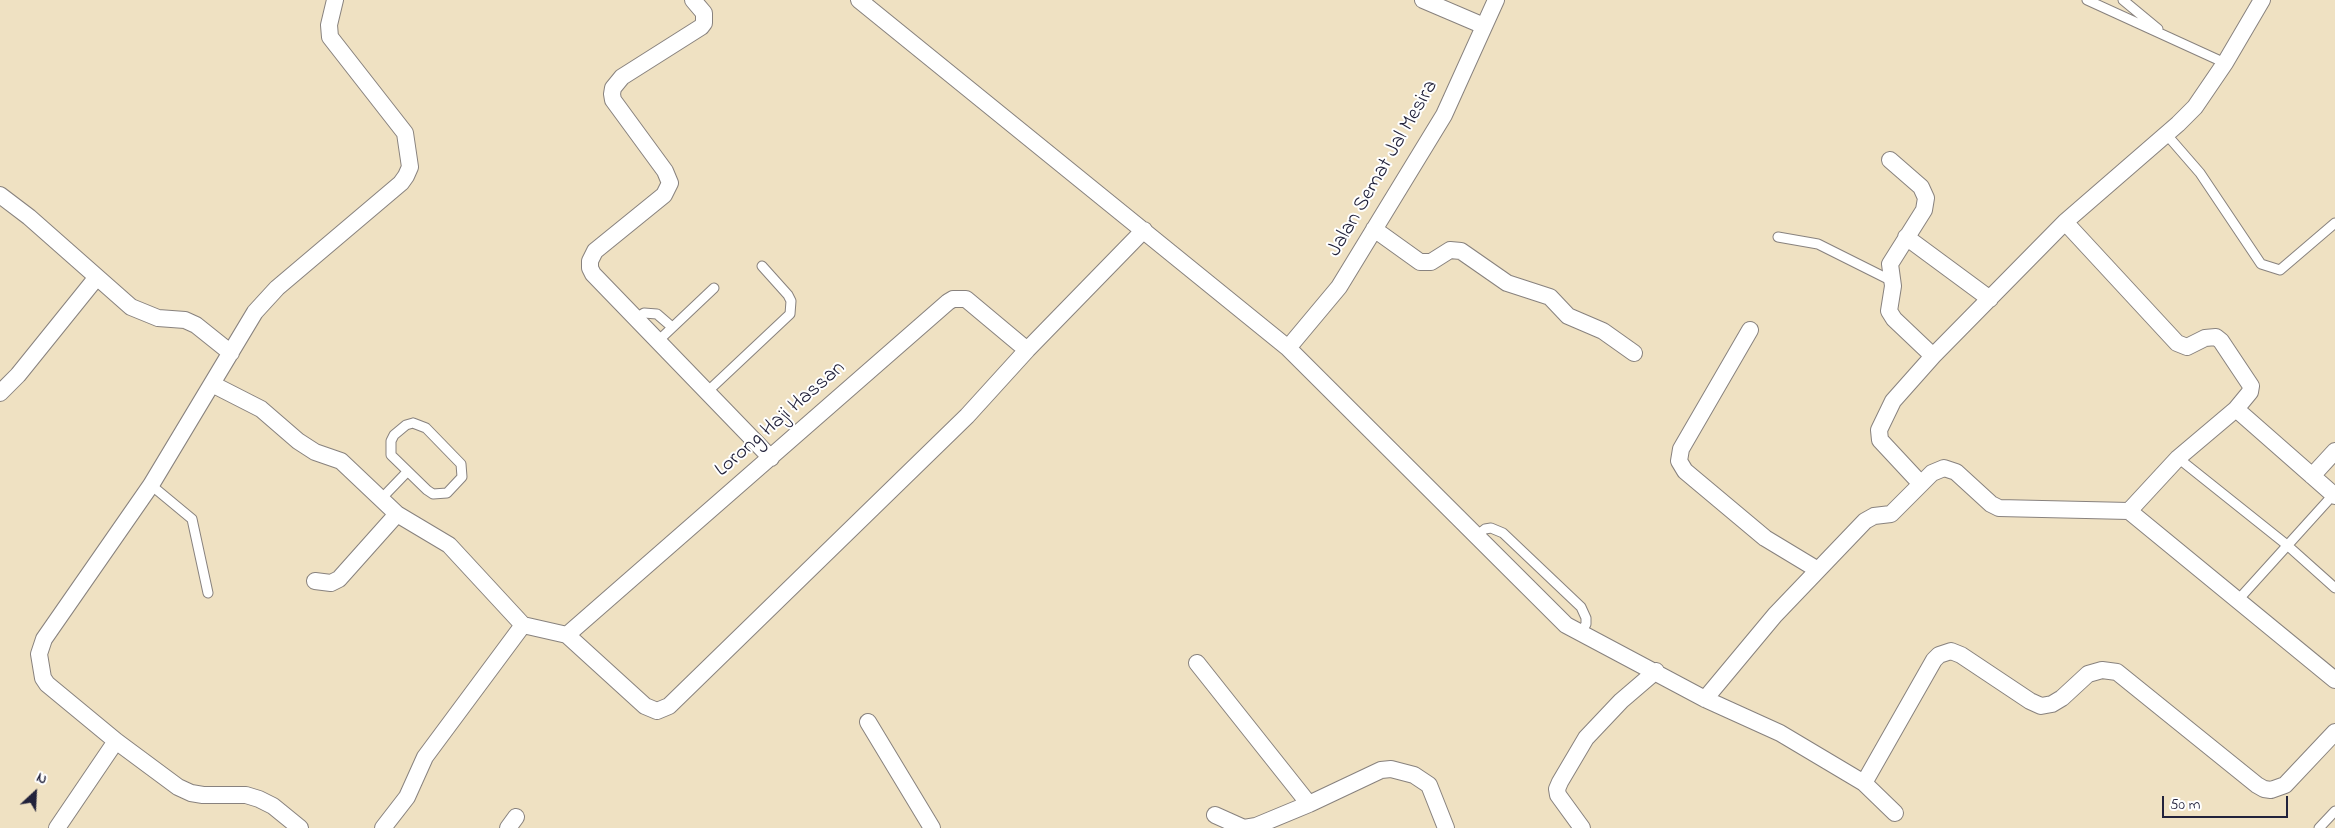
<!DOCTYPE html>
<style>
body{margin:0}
#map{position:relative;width:2335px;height:828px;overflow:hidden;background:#efe1c2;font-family:"Indie Flower",sans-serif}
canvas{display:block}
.north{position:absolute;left:10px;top:768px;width:50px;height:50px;-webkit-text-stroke:4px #fff;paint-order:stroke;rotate:25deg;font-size:14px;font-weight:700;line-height:20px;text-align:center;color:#22223b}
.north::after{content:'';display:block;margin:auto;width:18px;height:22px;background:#22223b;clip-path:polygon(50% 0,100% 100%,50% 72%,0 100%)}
.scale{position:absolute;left:2162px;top:796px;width:126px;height:22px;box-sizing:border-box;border:2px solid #22223b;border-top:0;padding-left:6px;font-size:15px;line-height:18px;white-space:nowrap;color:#22223b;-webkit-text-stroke:4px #fff;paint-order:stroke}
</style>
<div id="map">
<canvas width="2335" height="828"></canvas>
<div class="north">N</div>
<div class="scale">50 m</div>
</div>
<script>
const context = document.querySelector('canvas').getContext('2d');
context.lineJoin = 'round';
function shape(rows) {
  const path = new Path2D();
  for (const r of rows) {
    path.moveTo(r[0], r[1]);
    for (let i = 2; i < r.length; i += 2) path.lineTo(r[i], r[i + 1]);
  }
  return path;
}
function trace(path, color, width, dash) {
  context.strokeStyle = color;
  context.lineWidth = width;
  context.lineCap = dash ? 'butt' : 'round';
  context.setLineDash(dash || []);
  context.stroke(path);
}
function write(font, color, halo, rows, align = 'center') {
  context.font = font + ' "Indie Flower",sans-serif';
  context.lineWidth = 4;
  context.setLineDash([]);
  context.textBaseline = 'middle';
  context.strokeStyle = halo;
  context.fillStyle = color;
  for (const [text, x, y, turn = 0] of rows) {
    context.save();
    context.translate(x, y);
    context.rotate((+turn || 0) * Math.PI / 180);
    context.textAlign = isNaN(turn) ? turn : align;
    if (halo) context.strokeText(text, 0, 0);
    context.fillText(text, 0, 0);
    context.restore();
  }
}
const lane = shape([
 [2087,0,2225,63],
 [2123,0,2158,29],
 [2167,135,2200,173,2261,264,2280,270,2335,223],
 [1778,237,1818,244,1892,281],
 [636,318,644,313,657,314,672,327],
 [658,341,714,288],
 [707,392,790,314,791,301,788,295,762,266],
 [413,423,426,428,461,464,462,477,447,493,433,494,427,490,391,455,391,441,394,435,406,425,413,423],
 [2178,458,2287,545,2335,588],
 [151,485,192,519,208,593],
 [381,499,407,472],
 [1476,536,1485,529,1491,528,1503,533,1581,607,1586,618,1586,624,1581,633],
 [2238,600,2333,495],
 [2319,828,2335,811]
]);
const street = shape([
 [693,0,704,13,704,23,701,27,622,77,613,88,612,94,613,100,665,171,670,183,664,195,595,251,590,261,590,268,593,274,771,458],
 [859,0,1288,348,1566,625,1705,699,1780,733,1864,783,1895,813],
 [1423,0,1484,26],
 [1890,160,1921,187,1926,198,1924,210,1890,264,1893,286,1889,311,1894,319,1933,356],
 [0,195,29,217,131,307,158,318,185,320,196,325,231,353],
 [2065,222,2177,343,2187,347,2205,338,2216,337,2221,341,2251,386,2250,392,2236,409,2178,458,2129,511],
 [1374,229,1420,262,1431,262,1450,250,1461,251,1507,283,1550,297,1568,316,1603,331,1634,353],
 [1906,237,1990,299],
 [1750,330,1681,449,1679,461,1685,471,1765,538,1818,570],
 [1288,348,1339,287,1444,115,1496,0],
 [212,384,261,409,298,441,315,452,341,461,397,514,449,545,523,625,567,635,645,706,657,711,669,706,967,416,1027,350,1144,230],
 [0,393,18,375,97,277],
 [2236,409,2335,496],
 [2312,476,2335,451],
 [1921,484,1880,440,1879,430,1893,401,1933,356,2065,222,2178,124,2195,107,2225,63,2262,0],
 [315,581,331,583,339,579,397,514],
 [567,635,948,302,953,299,966,299,1027,350],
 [1197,663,1309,804],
 [1705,699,1775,615,1865,521,1874,516,1891,514,1932,473,1944,468,1956,472,1991,504,1999,508,2129,511,2335,680],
 [868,722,932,828],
 [1864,783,1934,660,1939,655,1951,651,1961,655,2030,701,2041,706,2052,704,2062,698,2088,674,2102,670,2117,672,2257,785,2264,789,2271,790,2285,785,2335,732],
 [1215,815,1244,828,1256,826,1309,804,1381,770,1391,769,1414,775,1429,785,1446,828],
 [57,828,116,741],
 [300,828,273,806,259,799,246,795,203,795,191,793,178,787,116,741,47,684,43,678,39,654,44,639,151,485,255,312,277,288,401,183,406,176,410,167,405,133,330,37,329,25,335,0],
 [383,828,407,797,425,757,523,625],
 [508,828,516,817],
 [1582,828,1558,795,1557,789,1560,782,1586,738,1621,701,1656,671]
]);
trace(lane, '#88827e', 11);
trace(street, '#88827e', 18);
trace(lane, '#fff', 9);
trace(street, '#fff', 16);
write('21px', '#22223b', '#fff', [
 ["Jalan Semat Jal Mesira",1384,169,-60],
 ["Lorong Haji Hassan",781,420,-41]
]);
</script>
